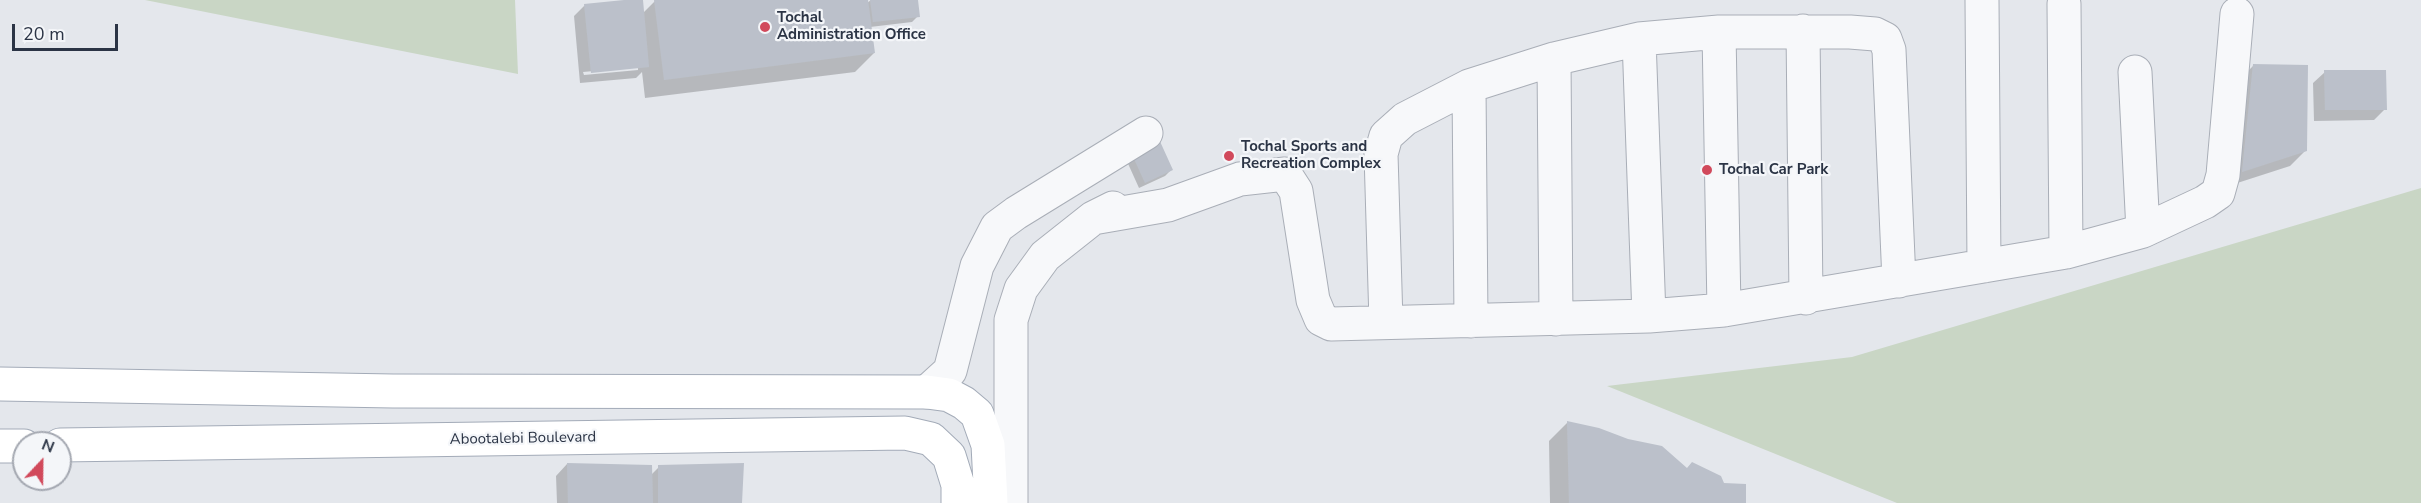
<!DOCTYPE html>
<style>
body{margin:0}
#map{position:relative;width:2421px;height:503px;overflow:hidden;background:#e4e7ec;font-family:"Nunito Sans",sans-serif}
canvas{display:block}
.north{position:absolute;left:12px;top:431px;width:60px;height:60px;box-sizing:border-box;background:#f4f6f9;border:2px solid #a4a8b1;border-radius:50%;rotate:22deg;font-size:16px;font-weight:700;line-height:24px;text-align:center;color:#2b3445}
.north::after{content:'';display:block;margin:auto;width:21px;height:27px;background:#d1495b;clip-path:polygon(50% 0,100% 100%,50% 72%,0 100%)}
.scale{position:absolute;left:12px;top:24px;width:106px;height:27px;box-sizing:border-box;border:3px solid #2b3445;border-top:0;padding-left:8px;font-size:18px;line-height:21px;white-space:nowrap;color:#2b3445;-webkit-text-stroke:4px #f4f6f9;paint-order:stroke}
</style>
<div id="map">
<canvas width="2421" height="503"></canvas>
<div class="north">N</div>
<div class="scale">20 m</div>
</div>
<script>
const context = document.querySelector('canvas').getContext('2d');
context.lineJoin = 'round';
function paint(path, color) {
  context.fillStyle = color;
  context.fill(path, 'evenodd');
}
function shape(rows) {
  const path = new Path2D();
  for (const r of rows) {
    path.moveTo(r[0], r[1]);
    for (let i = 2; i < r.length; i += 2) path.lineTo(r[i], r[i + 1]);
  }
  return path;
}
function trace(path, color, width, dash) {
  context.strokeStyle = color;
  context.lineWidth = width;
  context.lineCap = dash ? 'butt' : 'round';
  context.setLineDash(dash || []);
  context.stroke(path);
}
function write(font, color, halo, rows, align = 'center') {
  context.font = font + ' "Nunito Sans",sans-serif';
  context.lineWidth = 4.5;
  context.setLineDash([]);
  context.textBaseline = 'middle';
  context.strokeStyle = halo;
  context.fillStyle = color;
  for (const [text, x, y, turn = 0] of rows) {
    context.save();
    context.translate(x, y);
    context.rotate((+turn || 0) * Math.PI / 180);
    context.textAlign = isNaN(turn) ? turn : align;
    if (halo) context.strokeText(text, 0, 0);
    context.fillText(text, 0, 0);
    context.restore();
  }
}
paint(shape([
 [145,0,515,0,518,74],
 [2421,188,2421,503,1897,503,1607,386,1852,357]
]), '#c9d6c5');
paint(shape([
 [640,0,643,13,655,1,661,0,867,0,867,3,871,0,916,0,918,16,912,22,870,27,874,53,855,72,645,98,642,72,636,78,580,83,574,16,585,5],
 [638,67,638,70,584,75,583,72],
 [2254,65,2305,151,2290,166,2228,186,2239,80],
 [2325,72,2385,109,2374,120,2314,121,2313,83],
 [1131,152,1171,170,1165,176,1139,188,1125,157],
 [1568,422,1723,484,1745,503,1550,503,1549,441],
 [567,464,651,475,659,467,741,503,557,503,556,476]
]), '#0003');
paint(shape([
 [624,0,643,0,649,67,591,73,584,4],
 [654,0,868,0,875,53,664,80],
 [870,0,918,0,920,17,873,22],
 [2253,64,2308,65,2307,151,2242,172],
 [2324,70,2386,70,2387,110,2325,110],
 [1158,137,1173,170,1145,183,1130,150],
 [1567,421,1599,428,1628,439,1662,446,1687,468,1692,462,1721,476,1724,483,1746,484,1746,503,1569,503],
 [567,463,652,465,653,503,568,503],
 [744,463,742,503,658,503,658,465]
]), '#bbc0ca');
const minor = shape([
 [1982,0,1984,266],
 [2064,4,2066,252],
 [1803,31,1806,298],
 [1719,32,1724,310],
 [1639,39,1649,316],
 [1554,59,1556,319],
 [2135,72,2143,231],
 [1469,86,1471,321],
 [1093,218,1168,205,1240,179,1285,174,1296,191,1313,300,1321,319,1331,324,1649,316,1724,310,2066,252,2143,231,2205,202,2218,193,2223,175,2237,14],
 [1386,322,1381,154,1386,136,1405,119,1469,86,1554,59,1639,39,1719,32,1850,32,1875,34,1885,39,1889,50,1899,281],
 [927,392,950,371,977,266,997,227,1016,213,1146,133],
 [1011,503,1011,320,1021,289,1045,256,1093,218,1113,208]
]);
const major = shape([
 [0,384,393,391,927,392,949,395,964,403,977,414,988,445,991,503],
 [60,445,905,433,931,439,949,456,958,485,958,503],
 [0,446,24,446]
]);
trace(minor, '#a9aeb7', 35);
trace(major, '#a3abb8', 35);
trace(minor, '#f7f8fa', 33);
trace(major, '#fff', 33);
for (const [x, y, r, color] of [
 [765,27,6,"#d1495b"],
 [1229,156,6,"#d1495b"],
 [1707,170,6,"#d1495b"]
]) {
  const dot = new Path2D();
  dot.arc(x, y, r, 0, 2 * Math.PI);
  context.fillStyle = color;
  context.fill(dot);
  trace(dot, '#f4f6f9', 2);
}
write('bold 15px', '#2b3445', '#f4f6f9', [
 ["Tochal",777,18],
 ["Administration Office",777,35],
 ["Tochal Sports and",1241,147],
 ["Recreation Complex",1241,164],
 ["Tochal Car Park",1719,170]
], 'left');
write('15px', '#2b3445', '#f4f6f9', [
 ["Abootalebi Boulevard",523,439,-1]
]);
</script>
